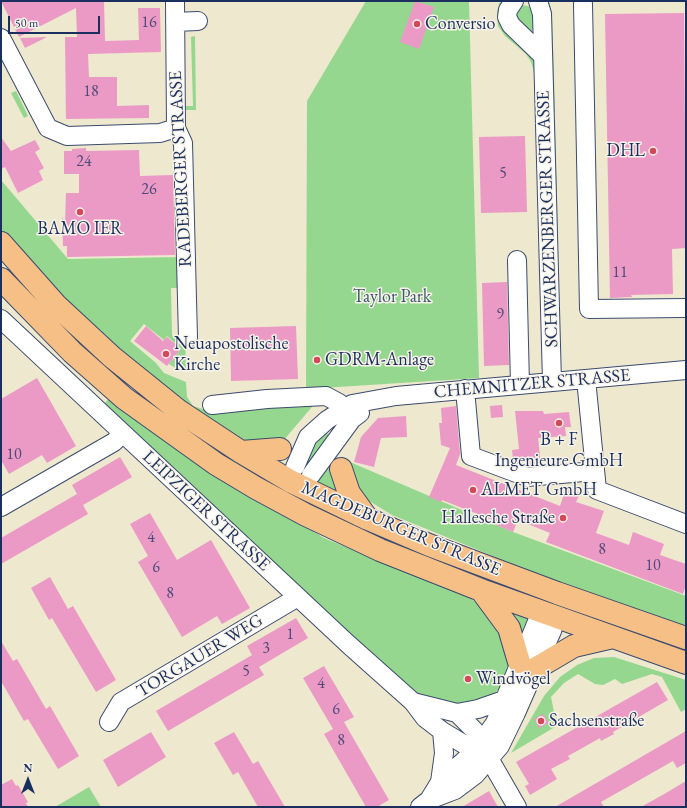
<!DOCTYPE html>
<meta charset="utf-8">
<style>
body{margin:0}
#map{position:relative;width:687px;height:808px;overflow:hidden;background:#eee8cf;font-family:"EB Garamond",serif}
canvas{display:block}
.frame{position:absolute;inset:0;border:2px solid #1b2f5e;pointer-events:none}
.north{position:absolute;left:8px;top:760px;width:40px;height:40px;-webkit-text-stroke:3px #f7f3e8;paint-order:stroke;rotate:0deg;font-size:11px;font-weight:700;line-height:16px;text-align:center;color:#1b2f5e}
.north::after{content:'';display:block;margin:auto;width:14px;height:18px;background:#1b2f5e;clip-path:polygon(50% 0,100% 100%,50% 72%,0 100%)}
.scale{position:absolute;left:8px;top:16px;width:92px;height:18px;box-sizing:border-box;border:2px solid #1b2f5e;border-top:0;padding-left:5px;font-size:12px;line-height:14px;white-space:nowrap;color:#1b2f5e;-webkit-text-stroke:3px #f7f3e8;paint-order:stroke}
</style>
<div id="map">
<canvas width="687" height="808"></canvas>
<div class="frame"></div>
<div class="north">N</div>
<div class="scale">50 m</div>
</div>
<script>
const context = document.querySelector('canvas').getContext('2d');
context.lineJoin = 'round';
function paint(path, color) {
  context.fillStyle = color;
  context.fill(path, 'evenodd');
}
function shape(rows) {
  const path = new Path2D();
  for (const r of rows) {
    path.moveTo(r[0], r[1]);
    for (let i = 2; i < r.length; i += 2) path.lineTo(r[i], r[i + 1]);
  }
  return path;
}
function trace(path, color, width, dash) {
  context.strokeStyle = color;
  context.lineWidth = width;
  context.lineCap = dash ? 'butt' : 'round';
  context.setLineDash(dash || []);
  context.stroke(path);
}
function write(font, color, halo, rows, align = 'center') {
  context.font = font + ' "EB Garamond",serif';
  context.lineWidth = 3;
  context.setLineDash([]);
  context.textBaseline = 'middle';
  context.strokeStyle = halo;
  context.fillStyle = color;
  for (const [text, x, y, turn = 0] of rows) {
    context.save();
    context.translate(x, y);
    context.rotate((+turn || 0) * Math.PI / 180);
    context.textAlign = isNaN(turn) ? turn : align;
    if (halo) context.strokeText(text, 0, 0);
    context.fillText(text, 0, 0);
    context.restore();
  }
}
paint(shape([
 [366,1,469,1,479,378,306,389,307,101],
 [500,1,504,3,535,60,538,71,534,72,531,62,526,54,505,36,498,26,497,11],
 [546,1,549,1,552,12,555,112,552,112],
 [522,5,532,7,535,28,530,32,517,23,515,12],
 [195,36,196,110,184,110,184,106,193,106,191,37],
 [16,91,28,116,24,118,11,93],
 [551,120,555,120,558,242,554,242],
 [1,180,68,259,181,257,182,288,171,288,172,334,173,337,185,337,186,370,179,370,169,364,181,349,167,336,164,340,144,324,130,341,156,363,164,373,186,382,187,397,193,406,206,410,317,401,283,441,255,444,231,437,168,392,87,322,1,233],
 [109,398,324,538,470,598,486,609,510,653,508,671,500,688,487,700,458,707,419,695,398,680,103,406],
 [326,432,329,435,328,438,307,470,301,467,311,449],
 [334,452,336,476,348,500,314,483],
 [350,462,513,532,686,596,686,630,537,579,493,556,392,515,366,499,354,484],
 [499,606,531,617,520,645],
 [570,612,580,613,686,650,686,654],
 [614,657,686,680,686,709,681,712,662,677,652,674,622,684,615,679,603,685,595,684,578,674,564,683,551,697,554,712,560,724,511,753,544,696,560,677,577,665,594,658],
 [89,787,101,807,55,807]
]), '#95d78f');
paint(shape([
 [1,1,104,1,105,41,139,40,138,8,160,8,161,52,88,54,89,77,117,77,117,106,149,105,149,118,66,119,65,37,77,37,76,8,19,37],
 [415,1,434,7,419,49,400,42],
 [684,13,686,248,672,249,673,294,631,295,632,297,610,298,605,14],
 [47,37,25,48,20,38],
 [525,136,527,212,481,213,479,137],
 [1,137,11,151,35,140,40,149,35,152,44,168,39,171,43,180,18,193,5,167,1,169],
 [86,148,86,151,139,150,140,176,173,175,175,255,67,257,67,246,63,246,62,217,65,223,66,193,79,193,79,174,64,174,64,151,72,151,72,149],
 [507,282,509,365,484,366,482,283],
 [146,326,163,341,167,337,181,349,167,366,134,341],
 [296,326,298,379,231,381,230,328],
 [37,378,76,446,47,463,42,455,9,474,1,460,1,399],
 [502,405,503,417,491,418,490,406],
 [456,406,460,454,456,465,560,506,566,488,580,493,576,502,604,511,596,533,629,545,633,532,664,544,660,555,686,564,686,585,683,594,546,542,550,533,518,520,513,532,494,524,495,521,442,500,441,502,429,497,450,448,441,445,439,423,442,423,441,408],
 [515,411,543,411,544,414,569,412,571,427,565,427,566,436,538,438,541,465,530,466,530,459,513,460,512,450,519,449],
 [406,416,407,437,381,438,374,467,354,462,361,437,378,418],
 [120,457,132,477,83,505,88,514,1,564,1,538,77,494,72,485],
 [150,513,177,560,211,540,250,608,222,624,217,616,182,637,138,562,148,556,130,524],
 [50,577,68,609,73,606,116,680,96,692,52,618,49,620,31,588],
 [296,618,308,638,259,667,264,675,168,731,156,711,252,655,247,646],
 [1,641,13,661,17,659,46,709,50,706,79,756,58,769,28,719,24,721,1,681],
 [324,666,354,717,344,722,389,800,377,807,366,807,324,734,333,729,303,678],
 [657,682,668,700,613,732,614,734,601,741,600,738,568,756,570,759,551,769,557,779,530,795,525,786,529,784,516,762],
 [543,714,549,723,539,728,534,719],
 [686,731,686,763,677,768,673,761,601,802,604,807,555,807],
 [151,732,166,757,118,787,103,760],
 [234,732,253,764,258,761,285,807,258,807,238,772,233,775,214,743],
 [12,779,16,786,18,785,28,802,26,803,28,807,1,807,1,785],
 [686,781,686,807,641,807,666,793],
 [489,791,498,807,462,807]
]), '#ea9ac5');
const minor = shape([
 [175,1,176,128,183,143,188,338],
 [514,1,508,10,507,17,511,25,543,56],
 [538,1,542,14,552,382],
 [583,4,589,309,686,308],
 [175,22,198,21],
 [1,38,48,128,67,136,160,133,176,128],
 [517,260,520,385],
 [1,319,348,644,413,702,425,718,442,731,490,760],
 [586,379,597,490,686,524],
 [465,389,471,456,527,477,595,471],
 [212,405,267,399,326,396,339,403,352,419],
 [295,467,308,437,327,420,352,404,396,396,686,370],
 [311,475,352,419,360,413],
 [1,507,114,442,123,433],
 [413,702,457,713,478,709,504,700],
 [457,713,474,730,483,743,490,760,517,807],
 [109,722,121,702,298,597],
 [440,782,444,753,442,731],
 [429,800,440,782,475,751,495,723,541,612],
 [420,807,429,800,455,790,475,775,500,746,516,713,552,631,556,617]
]);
const major = shape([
 [1,243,56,305,112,357,179,411,241,452,290,481,368,519,429,545,557,593,686,638],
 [1,279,72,352,124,398,216,464,256,488,306,515,380,550,481,590,686,663],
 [241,452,280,449],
 [341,469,349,493,367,518],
 [481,590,509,628,519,662],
 [535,669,574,646,613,637]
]);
trace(minor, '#3b4b6f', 20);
trace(major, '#3b4b6f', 24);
trace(minor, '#fff', 18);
trace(major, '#f5bf86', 22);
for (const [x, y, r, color] of [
 [417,24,4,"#d1495b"],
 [653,151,4,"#d1495b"],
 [80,212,4,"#d1495b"],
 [166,354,4,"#d1495b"],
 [317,360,4,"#d1495b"],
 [559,423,4,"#d1495b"],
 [473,490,4,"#d1495b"],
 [563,518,4,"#d1495b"],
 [468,679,4,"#d1495b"],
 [541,721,4,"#d1495b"]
]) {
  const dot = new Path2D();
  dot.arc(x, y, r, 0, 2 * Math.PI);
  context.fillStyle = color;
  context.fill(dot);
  trace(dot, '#f7f3e8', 1.5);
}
write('16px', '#4f4a78', null, [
 ["16",149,23],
 ["18",91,92],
 ["24",84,162],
 ["5",503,174],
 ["26",149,190],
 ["11",620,273],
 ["9",500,315],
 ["10",14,455],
 ["4",151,538],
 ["8",602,550],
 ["10",653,566],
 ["6",156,568],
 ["8",170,594],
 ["1",290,635],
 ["3",266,649],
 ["5",246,672],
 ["4",321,684],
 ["6",336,710],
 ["8",341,741]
]);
write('18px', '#1b2f5e', '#f7f3e8', [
 ["Conversio",425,24],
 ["DHL",645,151,"right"],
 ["BAMO IER",80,229,"center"],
 ["Neuapostolische",174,344],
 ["Kirche",174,365],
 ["GDRM-Anlage",325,360],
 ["B + F",559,440,"center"],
 ["Ingenieure GmbH",559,461,"center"],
 ["ALMET GmbH",481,490],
 ["Hallesche Straße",555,518,"right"],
 ["Windvögel",476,679],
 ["Sachsenstraße",549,721]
], 'left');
write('18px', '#1b2f5e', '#f7f3e8', [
 ["RADEBERGER STRASSE",181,169,-93],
 ["SCHWARZENBERGER STRASSE",548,219,-92],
 ["CHEMNITZER STRASSE",532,384,-5],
 ["LEIPZIGER STRASSE",206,511,43],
 ["MAGDEBURGER STRASSE",401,529,23],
 ["TORGAUER WEG",200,656,-31]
]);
write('18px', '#3a596a', '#f7f3e8', [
 ["Taylor Park",392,297]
]);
</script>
